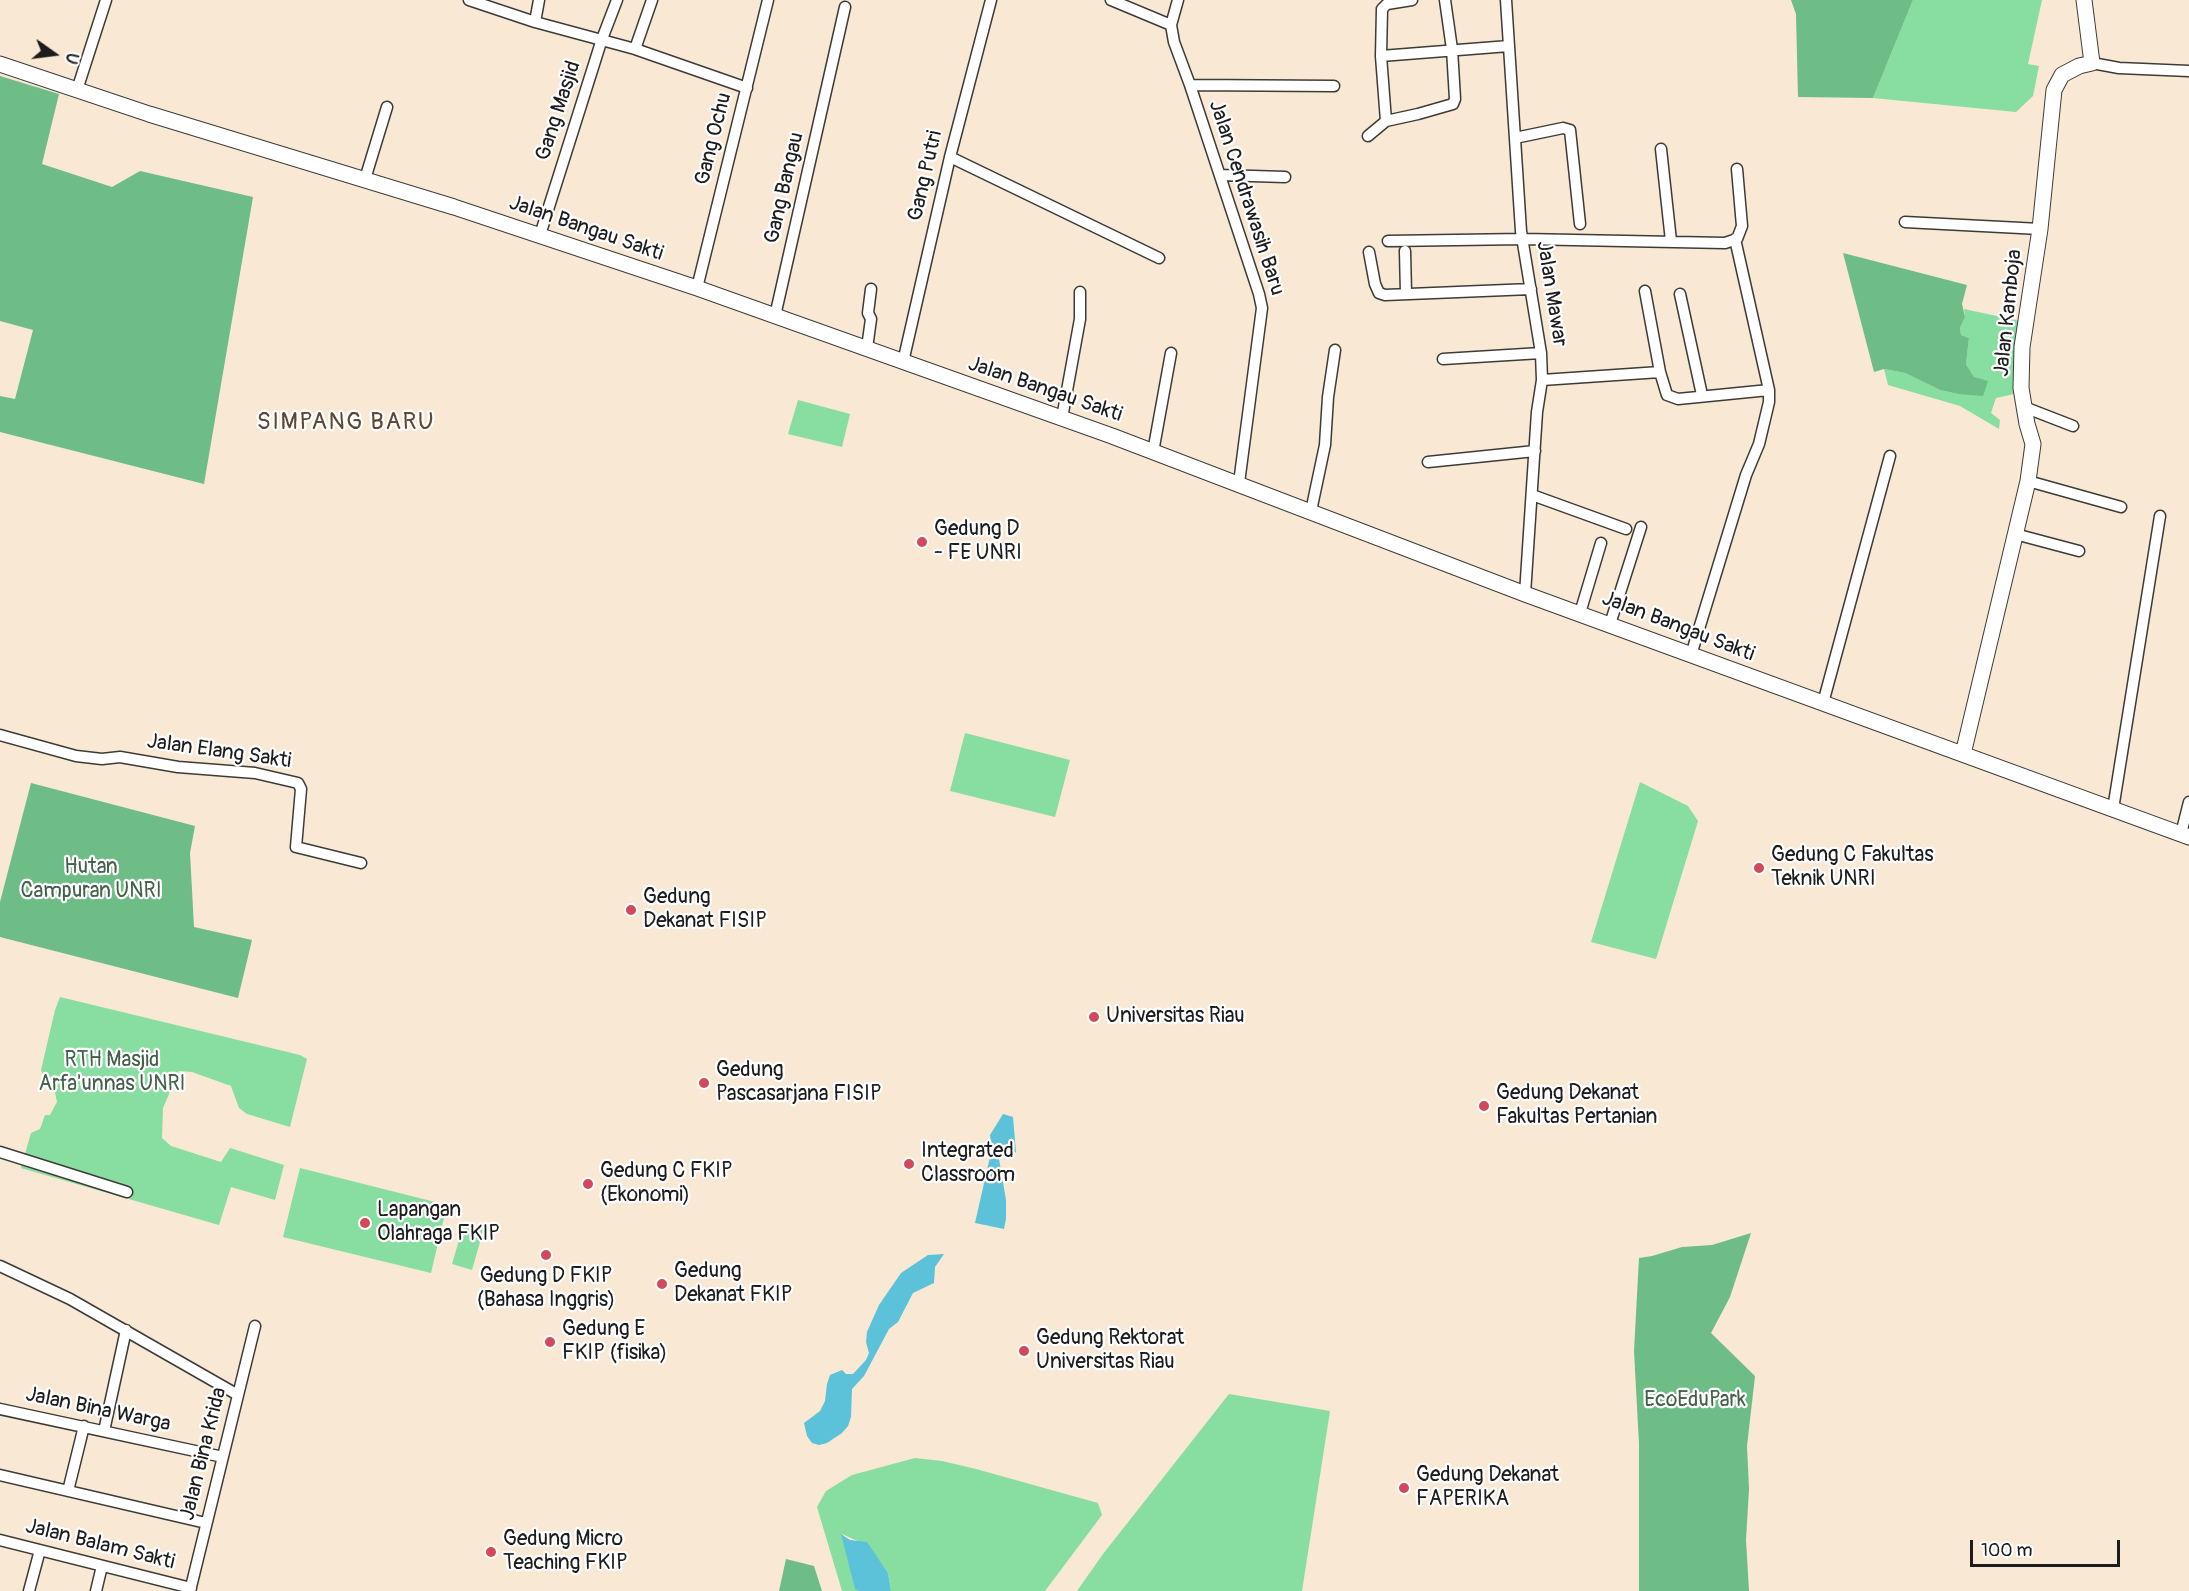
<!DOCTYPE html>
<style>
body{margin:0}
#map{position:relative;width:2189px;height:1591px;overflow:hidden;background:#f8e8d4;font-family:Pangolin,sans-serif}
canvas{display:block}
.north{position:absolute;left:24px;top:24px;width:60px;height:60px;-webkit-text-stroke:4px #fff;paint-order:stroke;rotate:104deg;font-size:16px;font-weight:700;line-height:24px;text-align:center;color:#1c1c1c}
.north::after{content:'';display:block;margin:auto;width:21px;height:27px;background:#1c1c1c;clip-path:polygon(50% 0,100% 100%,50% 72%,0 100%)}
.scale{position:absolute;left:1970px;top:1540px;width:150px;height:27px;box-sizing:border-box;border:3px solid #1c1c1c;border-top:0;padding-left:8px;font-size:18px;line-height:21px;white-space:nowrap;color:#1c1c1c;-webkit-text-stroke:4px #fff;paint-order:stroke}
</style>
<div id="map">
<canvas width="2189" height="1591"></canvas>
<div class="north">U</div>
<div class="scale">100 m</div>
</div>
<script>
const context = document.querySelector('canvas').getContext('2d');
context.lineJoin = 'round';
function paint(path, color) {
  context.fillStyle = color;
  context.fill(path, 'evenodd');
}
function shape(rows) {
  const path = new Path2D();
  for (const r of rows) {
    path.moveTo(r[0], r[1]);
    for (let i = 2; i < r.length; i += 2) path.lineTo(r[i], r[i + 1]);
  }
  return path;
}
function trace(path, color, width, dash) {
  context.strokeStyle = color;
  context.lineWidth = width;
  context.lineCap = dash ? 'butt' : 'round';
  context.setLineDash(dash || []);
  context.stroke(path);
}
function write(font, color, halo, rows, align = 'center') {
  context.font = font + ' Pangolin,sans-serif';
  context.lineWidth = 4.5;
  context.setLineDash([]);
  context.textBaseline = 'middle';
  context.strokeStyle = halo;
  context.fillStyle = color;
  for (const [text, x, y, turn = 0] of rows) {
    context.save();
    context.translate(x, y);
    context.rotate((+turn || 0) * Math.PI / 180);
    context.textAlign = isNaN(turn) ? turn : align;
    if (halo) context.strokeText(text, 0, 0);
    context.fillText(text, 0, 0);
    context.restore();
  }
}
paint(shape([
 [1913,0,2042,0,2028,64,2039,66,2033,96,2016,112,1873,98],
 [1964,309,2020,321,2014,394,1996,398,1991,413,2000,420,1999,429,1960,406,1888,385,1884,369,1905,373,1940,390,1958,394,1974,377,1966,364,1969,338,1961,335,1960,328,1965,317],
 [798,400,850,414,842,447,788,434],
 [965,733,1070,760,1055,817,950,791],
 [1640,782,1688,806,1698,821,1656,959,1591,942],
 [60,997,300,1055,307,1059,290,1127,247,1114,239,1108,231,1086,192,1072,179,1071,163,1108,162,1138,171,1146,221,1162,230,1148,284,1165,275,1200,231,1187,219,1225,21,1168,31,1133,40,1129,45,1115,50,1115,57,1102,52,1078,43,1075,41,1070,55,1010],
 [300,1168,447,1205,431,1273,283,1237],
 [464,1223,484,1228,472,1270,452,1264],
 [1229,1394,1330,1411,1302,1591,1077,1591,1103,1554],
 [915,1458,942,1461,976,1469,1098,1503,1102,1515,1045,1591,891,1591,888,1573,878,1559,860,1542,842,1534,855,1588,859,1591,842,1591,817,1507,826,1491,852,1475]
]), '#88dda0');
paint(shape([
 [1791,0,1913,0,1873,98,1798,97,1796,14],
 [0,76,59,94,42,164,112,187,140,171,253,197,204,484,0,432,0,396,15,399,33,330,0,321],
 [1843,253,1967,285,1962,304,1965,317,1960,328,1961,335,1969,338,1966,364,1974,377,1988,381,1983,396,1958,394,1940,390,1905,373,1884,369,1874,372],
 [31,783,195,826,190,853,194,927,252,940,238,998,0,937,0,902],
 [1751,1233,1730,1297,1711,1333,1755,1376,1747,1446,1749,1489,1746,1540,1749,1591,1639,1591,1639,1444,1634,1351,1639,1258,1652,1256,1682,1247,1712,1245],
 [786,1559,814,1566,822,1591,779,1591]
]), '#6ebc86');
paint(shape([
 [1003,1114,1013,1117,1016,1152,1004,1155,999,1159,1006,1200,1006,1219,1004,1229,975,1223,992,1148,990,1135],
 [944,1254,935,1267,934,1283,913,1293,898,1322,889,1329,864,1376,852,1389,851,1417,848,1426,842,1433,827,1443,819,1445,812,1443,807,1436,804,1423,820,1411,825,1401,827,1384,830,1375,842,1370,846,1374,853,1374,866,1360,869,1353,866,1342,867,1332,879,1305,901,1273,928,1255],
 [841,1534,850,1540,867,1542,888,1573,891,1591,859,1591,855,1589]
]), '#5bc2d9');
const street = shape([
 [469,0,535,22,635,49,747,88],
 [1111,0,1171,25],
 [1178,0,1171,25,1174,42,1190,85,1259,294,1262,308,1239,483],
 [1412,0,1387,4,1382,9,1381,56,1386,121,1418,114,1453,104,1455,99,1452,49,1445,0],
 [1506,0,1521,231,1541,353,1542,380,1537,412,1525,594],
 [535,22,539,0],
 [635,49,652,0],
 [1381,56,1509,46],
 [2092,63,2119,68,2189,71],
 [1190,85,1334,86],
 [77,90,106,0],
 [1368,136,1386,121],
 [1515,138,1563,128,1570,130,1580,224],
 [1661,149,1671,241],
 [950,157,1159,258],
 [1220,175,1285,177],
 [365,179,387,107],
 [1905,222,2040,229],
 [540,235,602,39,617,0],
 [1388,241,1523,239,1725,243,1737,239,1742,226,1737,169],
 [1405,251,1406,294],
 [1369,252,1375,284,1379,293,1385,295,1531,289],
 [697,288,768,0],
 [1645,291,1660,372,1667,395,1678,399,1769,390],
 [1680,294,1702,395],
 [775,316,845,7],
 [867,348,871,319,868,313,871,289],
 [1443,359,1541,353],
 [903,362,950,157,991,0],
 [1542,380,1660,372],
 [2024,407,2073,426],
 [1062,418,1080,319,1080,292],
 [1153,452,1171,353],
 [1428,462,1535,451],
 [2028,481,2121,507],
 [1532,495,1626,529],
 [1311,511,1325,445,1328,397,1335,350],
 [2015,534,2079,551],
 [1580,613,1601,543],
 [1610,624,1641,527],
 [1691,655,1746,475,1759,444,1769,402,1769,390,1735,239],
 [1823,703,1890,456],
 [0,735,76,756,102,759,120,757,178,767,255,773,298,783,301,789,296,847,361,863],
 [2113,809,2160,516],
 [2181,834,2189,802],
 [0,1152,127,1192],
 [0,1266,70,1299,238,1395],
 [0,1409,223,1457],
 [104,1431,126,1330],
 [0,1475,206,1523],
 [68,1491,84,1426],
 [0,1540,191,1588],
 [29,1591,40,1550],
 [96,1591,102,1566],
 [190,1591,255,1326]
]);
const secondary = shape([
 [0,64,149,114,454,207,697,288,1112,436,1525,594,2189,837],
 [1963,754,2028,481,2033,444,2027,424,2021,388,2022,347,2040,229,2054,90,2062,75,2079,66,2092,63,2084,0]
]);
trace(street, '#3d3b38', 13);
trace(secondary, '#3d3b38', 17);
trace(street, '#fff', 10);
trace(secondary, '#fff', 15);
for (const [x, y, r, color] of [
 [922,542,6,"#d1495b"],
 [1759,868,6,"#d1495b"],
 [631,910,6,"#d1495b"],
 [1094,1017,6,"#d1495b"],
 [704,1083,6,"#d1495b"],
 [1484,1106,6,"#d1495b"],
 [909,1164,6,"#d1495b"],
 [588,1184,6,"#d1495b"],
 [365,1223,6,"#d1495b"],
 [546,1255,6,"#d1495b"],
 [662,1284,6,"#d1495b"],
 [550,1342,6,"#d1495b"],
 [1024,1351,6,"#d1495b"],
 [1404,1488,6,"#d1495b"],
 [491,1552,6,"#d1495b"]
]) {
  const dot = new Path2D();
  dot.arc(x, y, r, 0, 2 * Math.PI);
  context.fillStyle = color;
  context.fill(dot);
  trace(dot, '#fff', 2);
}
write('21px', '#1c1c1c', '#fff', [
 ["Gang Masjid",559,111,-72],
 ["Gang Ochu",714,139,-76],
 ["Gang Putri",926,176,-77],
 ["Gang Bangau",785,188,-77],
 ["Jalan Cendrawasih Baru",1246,198,72],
 ["Jalan Bangau Sakti",586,229,19],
 ["Jalan Mawar",1551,294,81],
 ["Jalan Kamboja",2009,313,-84],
 ["Jalan Bangau Sakti",1045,390,19],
 ["Jalan Bangau Sakti",1678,627,21],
 ["Jalan Elang Sakti",219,752,8],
 ["Jalan Bina Warga",98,1410,12],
 ["Jalan Bina Krida",204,1454,-76],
 ["Jalan Balam Sakti",100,1545,14]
]);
write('21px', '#1c1c1c', '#fff', [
 ["Gedung D",934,530],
 ["- FE UNRI",934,554],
 ["Gedung C Fakultas",1771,856],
 ["Teknik UNRI",1771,880],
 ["Gedung",643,898],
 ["Dekanat FISIP",643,922],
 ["Universitas Riau",1106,1017],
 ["Gedung",716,1071],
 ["Pascasarjana FISIP",716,1095],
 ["Gedung Dekanat",1496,1094],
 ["Fakultas Pertanian",1496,1118],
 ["Integrated",921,1152],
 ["Classroom",921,1176],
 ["Gedung C FKIP",600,1172],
 ["(Ekonomi)",600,1196],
 ["Lapangan",377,1211],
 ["Olahraga FKIP",377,1235],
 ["Gedung",674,1272],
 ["Dekanat FKIP",674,1296],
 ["Gedung D FKIP",546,1277,"center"],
 ["(Bahasa Inggris)",546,1301,"center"],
 ["Gedung E",562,1330],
 ["FKIP (fisika)",562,1354],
 ["Gedung Rektorat",1036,1339],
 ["Universitas Riau",1036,1363],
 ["Gedung Dekanat",1416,1476],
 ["FAPERIKA",1416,1500],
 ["Gedung Micro",503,1540],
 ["Teaching FKIP",503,1564]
], 'left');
write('21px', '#42604a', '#fff', [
 ["Hutan",91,868],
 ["Campuran UNRI",91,892],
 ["RTH Masjid",112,1061],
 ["Arfa'unnas UNRI",112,1085],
 ["EcoEduPark",1695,1401]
]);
context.letterSpacing = '1.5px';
write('24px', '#5e4833', '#fff', [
 ["SIMPANG BARU",346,423]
]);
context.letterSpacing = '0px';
</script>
